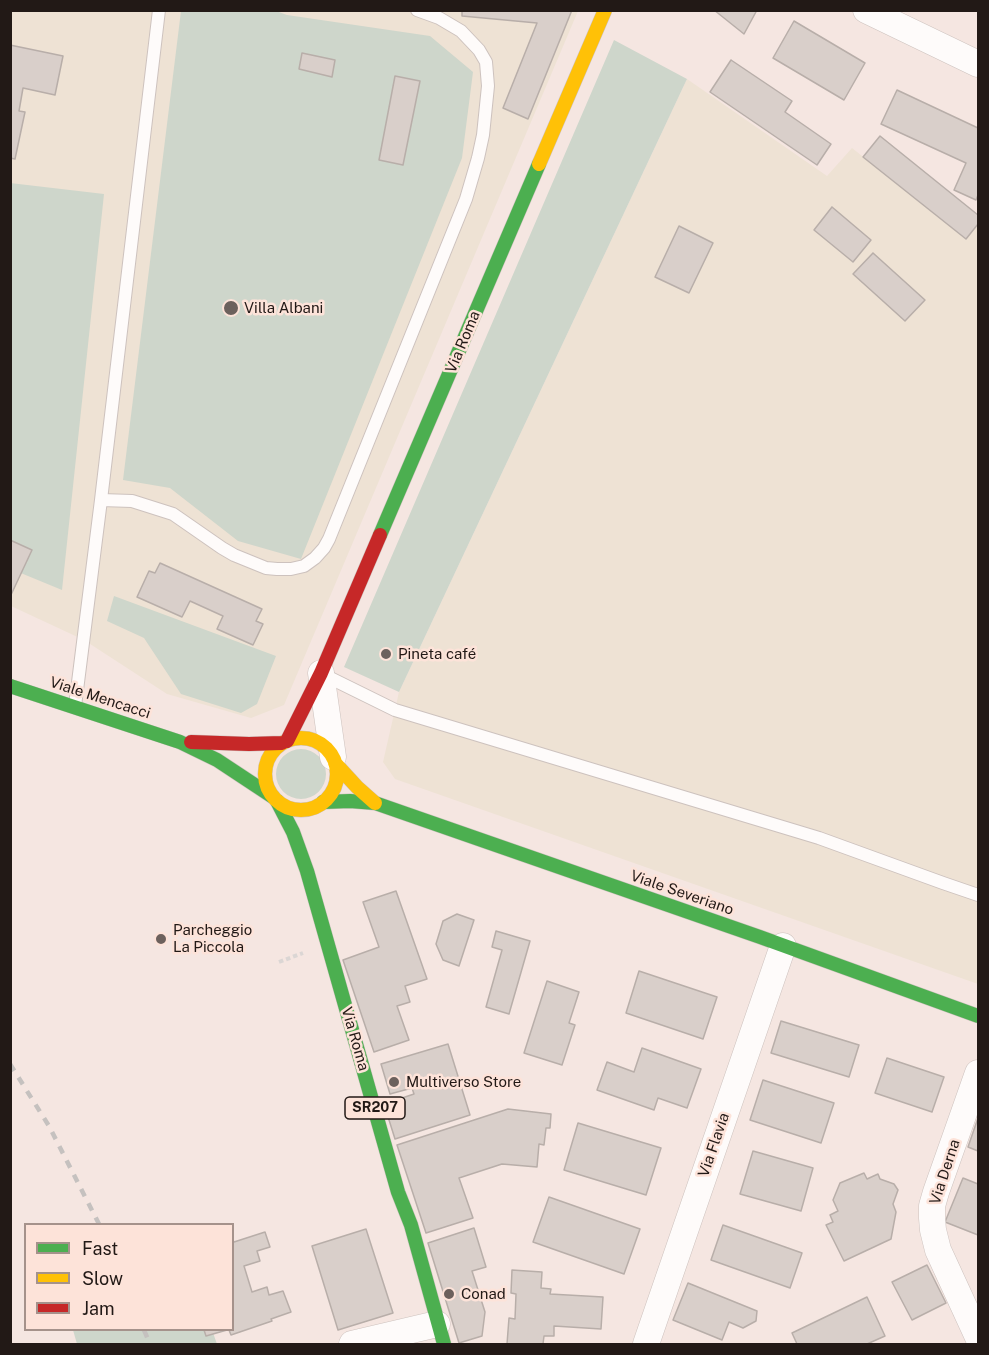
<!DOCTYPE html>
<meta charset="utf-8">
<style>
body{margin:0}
#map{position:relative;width:989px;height:1355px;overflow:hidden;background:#f5e6e1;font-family:"Public Sans",sans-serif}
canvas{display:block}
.frame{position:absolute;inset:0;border:12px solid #221916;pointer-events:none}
.legend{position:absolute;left:24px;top:1223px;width:210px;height:108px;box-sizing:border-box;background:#fde3d9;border:2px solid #a5928b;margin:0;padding:8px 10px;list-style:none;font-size:18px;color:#221916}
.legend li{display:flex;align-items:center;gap:12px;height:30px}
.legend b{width:30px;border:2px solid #a5928b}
</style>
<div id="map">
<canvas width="989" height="1355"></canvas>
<div class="frame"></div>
<ul class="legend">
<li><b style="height:8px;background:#4caf50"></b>Fast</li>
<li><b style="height:8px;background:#ffc107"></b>Slow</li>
<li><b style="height:8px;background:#c62828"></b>Jam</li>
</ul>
</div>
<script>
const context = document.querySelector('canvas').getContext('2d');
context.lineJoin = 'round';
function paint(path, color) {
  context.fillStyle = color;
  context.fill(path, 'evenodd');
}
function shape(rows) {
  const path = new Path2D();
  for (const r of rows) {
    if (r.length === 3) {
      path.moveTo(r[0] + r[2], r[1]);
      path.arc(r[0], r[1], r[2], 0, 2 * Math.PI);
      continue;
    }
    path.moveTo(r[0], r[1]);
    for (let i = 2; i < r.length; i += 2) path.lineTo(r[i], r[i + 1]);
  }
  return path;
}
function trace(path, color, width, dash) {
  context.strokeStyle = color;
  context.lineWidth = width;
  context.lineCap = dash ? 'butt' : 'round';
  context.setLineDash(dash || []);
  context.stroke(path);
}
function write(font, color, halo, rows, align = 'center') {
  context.font = font + ' "Public Sans",sans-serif';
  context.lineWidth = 5;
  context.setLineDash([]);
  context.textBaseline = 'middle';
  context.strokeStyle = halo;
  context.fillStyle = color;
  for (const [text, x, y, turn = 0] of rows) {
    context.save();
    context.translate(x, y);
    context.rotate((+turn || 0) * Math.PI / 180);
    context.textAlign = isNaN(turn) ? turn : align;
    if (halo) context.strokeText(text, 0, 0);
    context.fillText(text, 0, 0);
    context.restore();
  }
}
paint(shape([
 [11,11,578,11,284,705,251,718,167,694,84,640,11,606],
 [687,79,827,176,852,148,966,239,978,224,978,984,395,779,383,762,399,692]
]), '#eee2d4');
paint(shape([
 [181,11,276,11,287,15,430,36,473,72,462,158,301,559,238,541,170,488,123,480],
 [614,40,687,79,399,692,344,667],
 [10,183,104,194,62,590,11,569],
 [114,596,276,656,257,704,241,713,181,694,144,638,107,621],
 [301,774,25],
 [73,1330,212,1330,217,1344,77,1344]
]), '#ced6cb');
const building = shape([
 [462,10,572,10,528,119,503,108,537,23,462,16,462,10],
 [714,10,757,10,744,34,714,10],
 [794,21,865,63,844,100,773,58,794,21],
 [10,45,63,56,55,95,23,88,19,111,25,112,15,159,10,158,10,45],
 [302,53,335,60,332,77,299,69,302,53],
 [731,60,792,101,785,112,831,144,817,165,710,92,731,60],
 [395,76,420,81,403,165,379,160,395,76],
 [897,90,978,128,978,195,976,200,954,190,966,163,881,124,897,90],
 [880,136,978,215,978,224,966,239,863,157,880,136],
 [832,207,871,240,853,262,814,230,832,207],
 [679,226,713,243,689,293,655,277,679,226],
 [873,253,925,300,905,321,853,274,873,253],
 [10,540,32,550,10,597,10,540],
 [160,563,262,609,256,621,263,624,253,645,217,629,223,616,190,601,182,617,137,597,149,571,155,573,160,563],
 [396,891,427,979,405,986,410,1002,397,1006,409,1040,374,1052,343,960,379,947,363,902,396,891],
 [457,914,474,920,459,966,443,960,436,944,443,921,457,914],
 [496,931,530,941,509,1014,486,1007,502,950,492,947,496,931],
 [639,971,717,997,703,1039,626,1013,639,971],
 [547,981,579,992,569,1023,575,1025,562,1065,524,1053,547,981],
 [781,1021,859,1045,849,1077,771,1053,781,1021],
 [448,1044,470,1115,395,1139,384,1104,414,1094,412,1088,390,1094,381,1064,448,1044],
 [642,1048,701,1069,687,1108,658,1098,654,1110,597,1090,607,1062,634,1072,642,1048],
 [887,1058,944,1077,932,1112,875,1093,887,1058],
 [763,1080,834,1103,821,1143,750,1120,763,1080],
 [508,1109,551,1114,550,1128,546,1128,544,1145,539,1144,537,1167,502,1164,459,1178,473,1218,426,1233,397,1145,508,1109],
 [978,1118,978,1151,968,1147,978,1118],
 [578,1123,661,1148,646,1195,564,1170,578,1123],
 [753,1151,813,1168,801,1211,740,1194,753,1151],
 [864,1173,867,1179,878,1174,880,1179,894,1184,898,1190,893,1204,896,1212,891,1239,844,1261,826,1225,833,1222,830,1215,838,1211,833,1200,840,1183,864,1173],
 [963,1178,978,1184,978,1235,945,1222,963,1178],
 [549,1197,640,1229,624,1274,533,1242,549,1197],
 [723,1225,802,1253,790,1288,711,1260,723,1225],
 [474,1228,486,1267,472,1271,485,1312,482,1336,459,1343,428,1243,474,1228],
 [366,1229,393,1313,338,1330,312,1246,366,1229],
 [265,1232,270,1247,257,1251,260,1261,244,1266,252,1292,267,1287,269,1295,283,1291,291,1312,271,1319,272,1321,231,1335,229,1330,232,1330,232,1239,234,1242,265,1232],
 [927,1265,946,1303,912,1320,892,1282,927,1265],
 [512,1270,542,1272,541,1288,551,1289,550,1294,603,1297,601,1329,554,1326,554,1336,544,1336,543,1344,507,1344,509,1318,515,1319,516,1294,511,1293,512,1270],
 [688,1283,757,1311,756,1321,743,1328,729,1322,722,1340,673,1320,688,1283],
 [867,1297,885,1336,867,1344,797,1344,792,1333,867,1297],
 [204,1330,227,1330,206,1336,204,1330]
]);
paint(building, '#d9cfca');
trace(building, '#b8aea9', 1.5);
const lane = shape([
 [101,500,132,501,173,514,222,548,234,555,266,568,277,569,291,569,304,566,315,558,324,548,329,539,466,199,478,158,483,135,488,86,486,62,479,50,461,31,439,18,417,10],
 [322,674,395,710,819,838,943,883,978,895],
 [75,706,101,500,159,10]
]);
const street = shape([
 [866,10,978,64],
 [321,673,333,757],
 [978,1073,936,1192,932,1206,932,1218,933,1230,938,1250,978,1337],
 [352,1344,437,1324],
 [646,1344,783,946]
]);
const fast = shape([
 [380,535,539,164],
 [10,686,180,742,217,760,273,797],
 [277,801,293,832,307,871,398,1192,411,1225,444,1344],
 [323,802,350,801,375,803,760,937,978,1016]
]);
const slow = shape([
 [539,164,605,10],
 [301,774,36],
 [335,763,357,787,375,803]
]);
const jam = shape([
 [287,741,321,673,380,535],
 [191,742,249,744,282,743]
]);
trace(lane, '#cdc2be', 14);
trace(street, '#cdc2be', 27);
trace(fast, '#cdc2be', 15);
trace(slow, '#cdc2be', 15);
trace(jam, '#cdc2be', 15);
trace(shape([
 [279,962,303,953]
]), '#dbd6d4', 4, [4.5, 3]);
trace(lane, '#fefbfa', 12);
trace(street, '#fefbfa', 26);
trace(fast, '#4caf50', 14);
trace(slow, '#ffc107', 14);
trace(jam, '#c62828', 14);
trace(shape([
 [10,1064,49,1126,99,1224],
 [144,1330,150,1344]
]), '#c5c1bf', 4.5, [8, 8]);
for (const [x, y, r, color] of [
 [231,308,8,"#6c615d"],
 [386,654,6,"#6c615d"],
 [161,939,6,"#6c615d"],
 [394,1082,6,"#6c615d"],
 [449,1294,6,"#6c615d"]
]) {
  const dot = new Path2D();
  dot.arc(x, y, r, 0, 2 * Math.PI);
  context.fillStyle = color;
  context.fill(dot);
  trace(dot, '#fde3d9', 2);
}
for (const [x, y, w] of [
 [375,1108,60]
]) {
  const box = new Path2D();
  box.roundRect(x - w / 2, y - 11, w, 22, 4.5);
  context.fillStyle = '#fde3d9';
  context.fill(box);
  trace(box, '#221916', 1.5);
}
write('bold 14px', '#221916', null, [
 ["SR207",375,1108]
]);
write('15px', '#221916', '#fde3d9', [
 ["Villa Albani",244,308],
 ["Pineta café",398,654],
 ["Parcheggio",173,930],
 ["La Piccola",173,947],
 ["Multiverso Store",406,1082],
 ["Conad",461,1294]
], 'left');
write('15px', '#221916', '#fde3d9', [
 ["Via Roma",463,342,-67],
 ["Viale Mencacci",100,698,18],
 ["Viale Severiano",682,893,19],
 ["Via Roma",355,1039,74],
 ["Via Flavia",714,1145,-71],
 ["Via Derna",945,1172,-72]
]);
</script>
